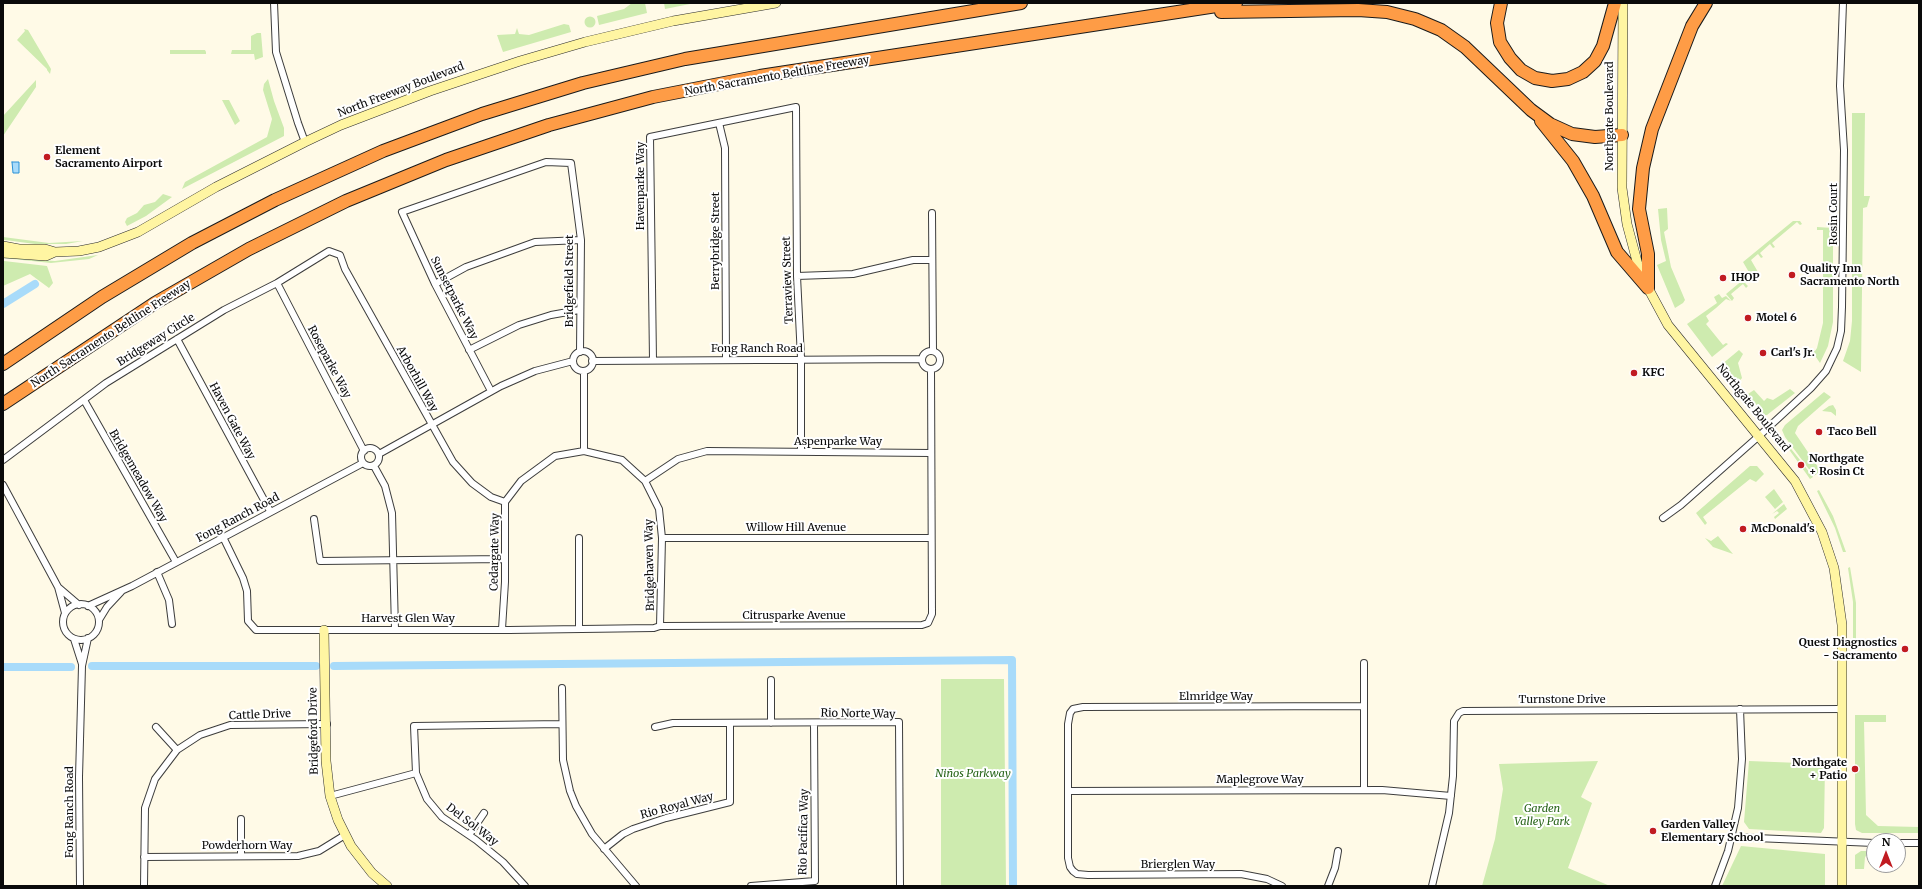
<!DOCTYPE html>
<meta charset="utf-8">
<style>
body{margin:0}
#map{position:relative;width:1922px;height:889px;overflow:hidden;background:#fffae7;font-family:Merriweather,serif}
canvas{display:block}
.frame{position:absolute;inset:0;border:4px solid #0a0a0a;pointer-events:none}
.north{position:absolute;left:1866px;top:833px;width:40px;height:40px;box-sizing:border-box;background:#fff;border:1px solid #9d9d9d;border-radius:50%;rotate:0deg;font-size:11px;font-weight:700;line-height:16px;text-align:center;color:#0a0a0a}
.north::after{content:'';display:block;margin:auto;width:14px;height:18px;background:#c11b21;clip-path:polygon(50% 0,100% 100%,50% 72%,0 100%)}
</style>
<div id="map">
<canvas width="1922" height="889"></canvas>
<div class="frame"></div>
<div class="north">N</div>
</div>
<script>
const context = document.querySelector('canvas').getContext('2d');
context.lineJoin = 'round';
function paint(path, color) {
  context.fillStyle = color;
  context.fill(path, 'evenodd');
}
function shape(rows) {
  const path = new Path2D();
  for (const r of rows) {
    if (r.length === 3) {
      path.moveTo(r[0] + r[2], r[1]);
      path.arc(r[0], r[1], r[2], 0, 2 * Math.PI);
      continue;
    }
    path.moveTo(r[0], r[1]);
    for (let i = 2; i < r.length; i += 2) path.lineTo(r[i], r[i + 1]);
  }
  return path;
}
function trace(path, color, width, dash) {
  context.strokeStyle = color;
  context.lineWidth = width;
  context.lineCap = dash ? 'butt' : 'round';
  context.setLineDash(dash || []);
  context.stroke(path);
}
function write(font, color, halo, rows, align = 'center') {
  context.font = font + ' Merriweather,serif';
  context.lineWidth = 4;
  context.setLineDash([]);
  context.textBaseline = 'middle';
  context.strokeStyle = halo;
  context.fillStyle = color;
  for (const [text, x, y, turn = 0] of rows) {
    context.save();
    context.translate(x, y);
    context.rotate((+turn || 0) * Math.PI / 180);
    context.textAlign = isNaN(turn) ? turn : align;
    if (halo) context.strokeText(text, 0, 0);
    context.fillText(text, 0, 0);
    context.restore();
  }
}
paint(shape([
 [632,3,645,3,647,13,599,25,597,16,624,9],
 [664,3,695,3,665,9],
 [590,22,5.5],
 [564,24,569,25,571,32,503,52,497,35,515,34,517,28,519,34,529,35],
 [24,29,28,30,51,69,50,74,47,70,47,69,17,40,25,31],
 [257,33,261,33,263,57,255,60,254,54,231,54,232,50,251,50,251,36],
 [170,50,205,50,206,52,206,54,170,54],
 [268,79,274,101,284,128,284,136,182,189,185,182,267,137,272,119,263,90,264,84],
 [36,80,36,87,3,136,3,116],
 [222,100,229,100,240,121,235,125],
 [1852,113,1865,113,1864,196,1870,196,1867,207,1863,208,1861,372,1843,361,1850,341,1852,321],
 [163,194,172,197,146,216,127,226,125,222,127,218,137,213,144,205,155,202],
 [1667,208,1668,229,1664,232,1671,267,1685,300,1683,303,1675,308,1657,265,1666,261,1661,240,1658,209],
 [1793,221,1800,221,1802,224,1800,225,1797,222,1772,243,1775,247,1773,248,1770,244,1760,253,1763,257,1761,258,1758,254,1751,260,1758,272,1745,283,1748,286,1746,288,1743,284,1731,294,1734,298,1732,301,1726,294,1750,274,1743,262],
 [1817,227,1833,228,1833,322,1828,346,1820,363,1811,350,1815,351,1817,348,1823,323,1823,230,1817,230],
 [3,237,49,243,83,241,66,244,35,244,5,240,3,240],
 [98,255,89,259,51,263,3,258,3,256,25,259,55,261],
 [4,261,47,266,53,283,49,288,30,274,3,286],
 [1719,294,1722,298,1726,296,1731,301,1726,299,1716,308,1706,316,1709,321,1706,324,1723,345,1726,343,1728,344,1712,357,1687,324,1717,303,1714,297],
 [1739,350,1743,354,1738,363,1742,378,1737,384,1721,365],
 [1790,389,1795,393,1767,415,1764,415,1748,394,1754,390,1764,401,1767,398,1773,400],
 [1824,392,1831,397,1798,426,1795,433,1818,467,1818,473,1814,476,1785,437,1782,430,1785,425],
 [1833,405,1836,410,1836,416,1831,412,1822,411,1829,406],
 [1784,440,1800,460,1813,477,1810,479,1783,441],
 [1750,466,1757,466,1764,474,1756,482,1750,479,1703,517,1707,523,1705,525,1696,513],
 [1774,489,1783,502,1775,509,1765,497],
 [1819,490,1833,516,1846,552,1843,552,1835,528,1817,491],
 [1784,504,1787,509,1775,519,1774,517,1779,513,1777,511,1772,514],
 [1718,536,1733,554,1713,547,1705,538,1711,541],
 [1850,567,1856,603,1856,651,1853,651,1853,602,1848,568],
 [941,679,1004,679,1006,886,941,886],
 [1855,715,1886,715,1886,722,1864,722,1866,815,1878,826,1919,827,1919,833,1862,833,1856,830,1855,824],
 [1598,761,1581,797,1592,803,1568,868,1610,886,1482,886,1495,839,1503,789,1499,764],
 [1749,761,1825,764,1824,828,1821,833,1749,829,1744,822],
 [1741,846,1825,854,1825,886,1722,886],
 [1861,851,1874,851,1874,853,1868,854,1865,857,1864,869,1855,869,1855,855]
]), '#ceebaf');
const water = shape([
 [12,162,19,162,19,173,13,173,12,162]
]);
paint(water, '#a8dbfa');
trace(water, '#2b90d6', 1);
trace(shape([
 [3,304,35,284],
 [92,666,316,666],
 [334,666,1012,660,1013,886],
 [3,667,71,667]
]), '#a8dbfa', 8);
const street = shape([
 [274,3,276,52,298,123,305,142],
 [719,123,725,148,726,359],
 [932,213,933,351],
 [797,276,853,274,913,260,932,260],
 [277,283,364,451],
 [435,284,466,267,535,242,581,240],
 [177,339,270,511],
 [469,350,519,325,551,315,579,310],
 [931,360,9],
 [583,361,10],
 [653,360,650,137,796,107,797,276,801,358,801,452],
 [592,361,922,359],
 [584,371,584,451],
 [491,391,435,284,402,212,546,162,571,163,581,240,580,352],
 [84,400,176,562],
 [370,457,9],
 [379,454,501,386,535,371,573,361],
 [3,460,106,383,224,310,277,283,329,251,340,255,345,269,453,462,472,483,491,497,505,502],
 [374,466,385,486,392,513,395,629],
 [645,481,678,459,707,451,931,453],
 [3,485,58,587,65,613],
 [1663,518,1681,505,1759,436,1811,388,1826,371,1837,348,1841,331,1842,307,1844,150,1840,86,1843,3],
 [314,519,320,561,504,559],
 [223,537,243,578,247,591,248,621,256,630,509,630,654,628,660,626,922,625,928,623,932,614,931,369],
 [662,538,930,538],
 [157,572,169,600,172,624],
 [58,587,79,605],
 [81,622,18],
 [88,606,132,586,363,463],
 [99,620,107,607,121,592],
 [579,628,579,538],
 [502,629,505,582,505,502,521,481,555,456,584,451,622,460,645,481,659,509,662,538,660,626],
 [74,639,82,664],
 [1364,663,1364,790],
 [771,680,771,723],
 [562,688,563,760,570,791,576,806,592,834,636,886],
 [156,727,177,750],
 [655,727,673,723,899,722,900,886],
 [1068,791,1382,790,1451,796],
 [330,796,416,773],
 [469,835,484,813],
 [1732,837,1874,843],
 [1898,843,1919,843],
 [604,849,623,834,633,829,666,818,730,802,730,723],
 [241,856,241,819],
 [144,857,298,856,319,851,345,835],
 [80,886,79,777,82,666,88,638],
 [144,886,145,808,155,779,177,750,200,735,230,725,327,724],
 [525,886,503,862,476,840,442,817,427,799,416,773,414,726,562,724],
 [751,886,815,881,814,723],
 [1282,886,1267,879,1241,874,1088,875,1077,874,1073,871,1070,867,1068,858,1068,724,1070,713,1073,709,1083,707,1364,706],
 [1328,886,1335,868,1338,851],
 [1432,886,1449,813,1453,776,1454,721,1459,713,1463,711,1842,709],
 [1715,886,1728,851,1738,808,1742,759,1740,709]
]);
const secondary = shape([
 [1623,3,1622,188,1627,224,1638,265,1648,288,1668,325,1795,481,1822,532,1834,568,1842,625,1842,886],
 [3,246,19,249,45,249,55,252],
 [3,253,46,256,55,252,79,251,99,247,138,232,216,187,305,142,341,125,430,91,520,61,585,42,673,21,776,3],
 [324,630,326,761,330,796,338,820,351,846,372,873,387,886]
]);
const highway = shape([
 [1501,3,1497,23,1500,42,1510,58,1521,70,1535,78,1552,81,1568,79,1583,72,1595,61,1603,46,1615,3],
 [1221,12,1358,10,1387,12,1415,19,1441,30,1465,47,1531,110,1550,124,1572,134,1595,137,1622,135],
 [1541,121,1573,161,1593,196,1617,252,1648,288],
 [1648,288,1648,254,1639,209,1643,168,1652,129,1692,26,1706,3],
 [3,364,102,297,192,243,275,200,383,151,482,114,583,83,685,59,1021,3],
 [3,404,155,303,249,249,346,201,446,160,549,125,653,97,760,76,1236,3]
]);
trace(street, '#3d3d3d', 8);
trace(secondary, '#2c2c2c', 10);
trace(highway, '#1b1b1b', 14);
trace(street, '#fff', 6);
trace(secondary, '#fff5a2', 9);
trace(highway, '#fe9c46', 12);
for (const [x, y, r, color] of [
 [47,157,4,"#c11b21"],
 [1792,275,4,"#c11b21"],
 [1723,278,4,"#c11b21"],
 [1748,318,4,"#c11b21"],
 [1763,353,4,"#c11b21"],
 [1634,373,4,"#c11b21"],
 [1819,432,4,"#c11b21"],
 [1801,465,4,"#c11b21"],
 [1743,529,4,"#c11b21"],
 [1905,649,4,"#c11b21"],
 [1855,769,4,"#c11b21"],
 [1653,831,4,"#c11b21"]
]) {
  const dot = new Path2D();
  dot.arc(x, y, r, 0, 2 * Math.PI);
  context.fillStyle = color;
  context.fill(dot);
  trace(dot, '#fff', 1.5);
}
write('11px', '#0a0a0a', '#fff', [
 ["North Sacramento Beltline Freeway",777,76,-10],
 ["North Freeway Boulevard",401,90,-21],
 ["Northgate Boulevard",1610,116,-90],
 ["Havenparke Way",641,186,-90],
 ["Rosin Court",1834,214,-90],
 ["Berrybridge Street",716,241,-90],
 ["Terraview Street",788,280,-92],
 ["Bridgefield Street",570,281,-90],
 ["Sunsetparke Way",454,298,63],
 ["North Sacramento Beltline Freeway",111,334,-33],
 ["Bridgeway Circle",156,340,-32],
 ["Fong Ranch Road",757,349],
 ["Roseparke Way",329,362,62],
 ["Arborhill Way",417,379,61],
 ["Northgate Boulevard",1753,408,51],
 ["Haven Gate Way",232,421,62],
 ["Aspenparke Way",838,442],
 ["Bridgemeadow Way",138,476,60],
 ["Fong Ranch Road",238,518,-28],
 ["Willow Hill Avenue",796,528],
 ["Cedargate Way",495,552,-89],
 ["Bridgehaven Way",650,565,-91],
 ["Citrusparke Avenue",794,616],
 ["Harvest Glen Way",408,619],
 ["Elmridge Way",1216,697],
 ["Turnstone Drive",1562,700],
 ["Rio Norte Way",858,714,1],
 ["Cattle Drive",260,715,-2],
 ["Bridgeford Drive",314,731,-91],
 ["Maplegrove Way",1260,780],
 ["Rio Royal Way",677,806,-15],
 ["Fong Ranch Road",70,812,-90],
 ["Del Sol Way",472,825,37],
 ["Rio Pacifica Way",804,832,-89],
 ["Powderhorn Way",247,846],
 ["Brierglen Way",1178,865]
]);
write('bold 11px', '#0a0a0a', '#fff', [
 ["Element",55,151],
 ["Sacramento Airport",55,164],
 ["Quality Inn",1800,269],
 ["Sacramento North",1800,282],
 ["IHOP",1731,278],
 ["Motel 6",1756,318],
 ["Carl's Jr.",1771,353],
 ["KFC",1642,373],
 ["Taco Bell",1827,432],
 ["Northgate",1809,459],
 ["+ Rosin Ct",1809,472],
 ["McDonald's",1751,529],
 ["Quest Diagnostics",1897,643,"right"],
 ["- Sacramento",1897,656,"right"],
 ["Northgate",1847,763,"right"],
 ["+ Patio",1847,776,"right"],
 ["Garden Valley",1661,825],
 ["Elementary School",1661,838]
], 'left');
write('italic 11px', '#276418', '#fff', [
 ["Niños Parkway",973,774],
 ["Garden",1542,809],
 ["Valley Park",1542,822]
]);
</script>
